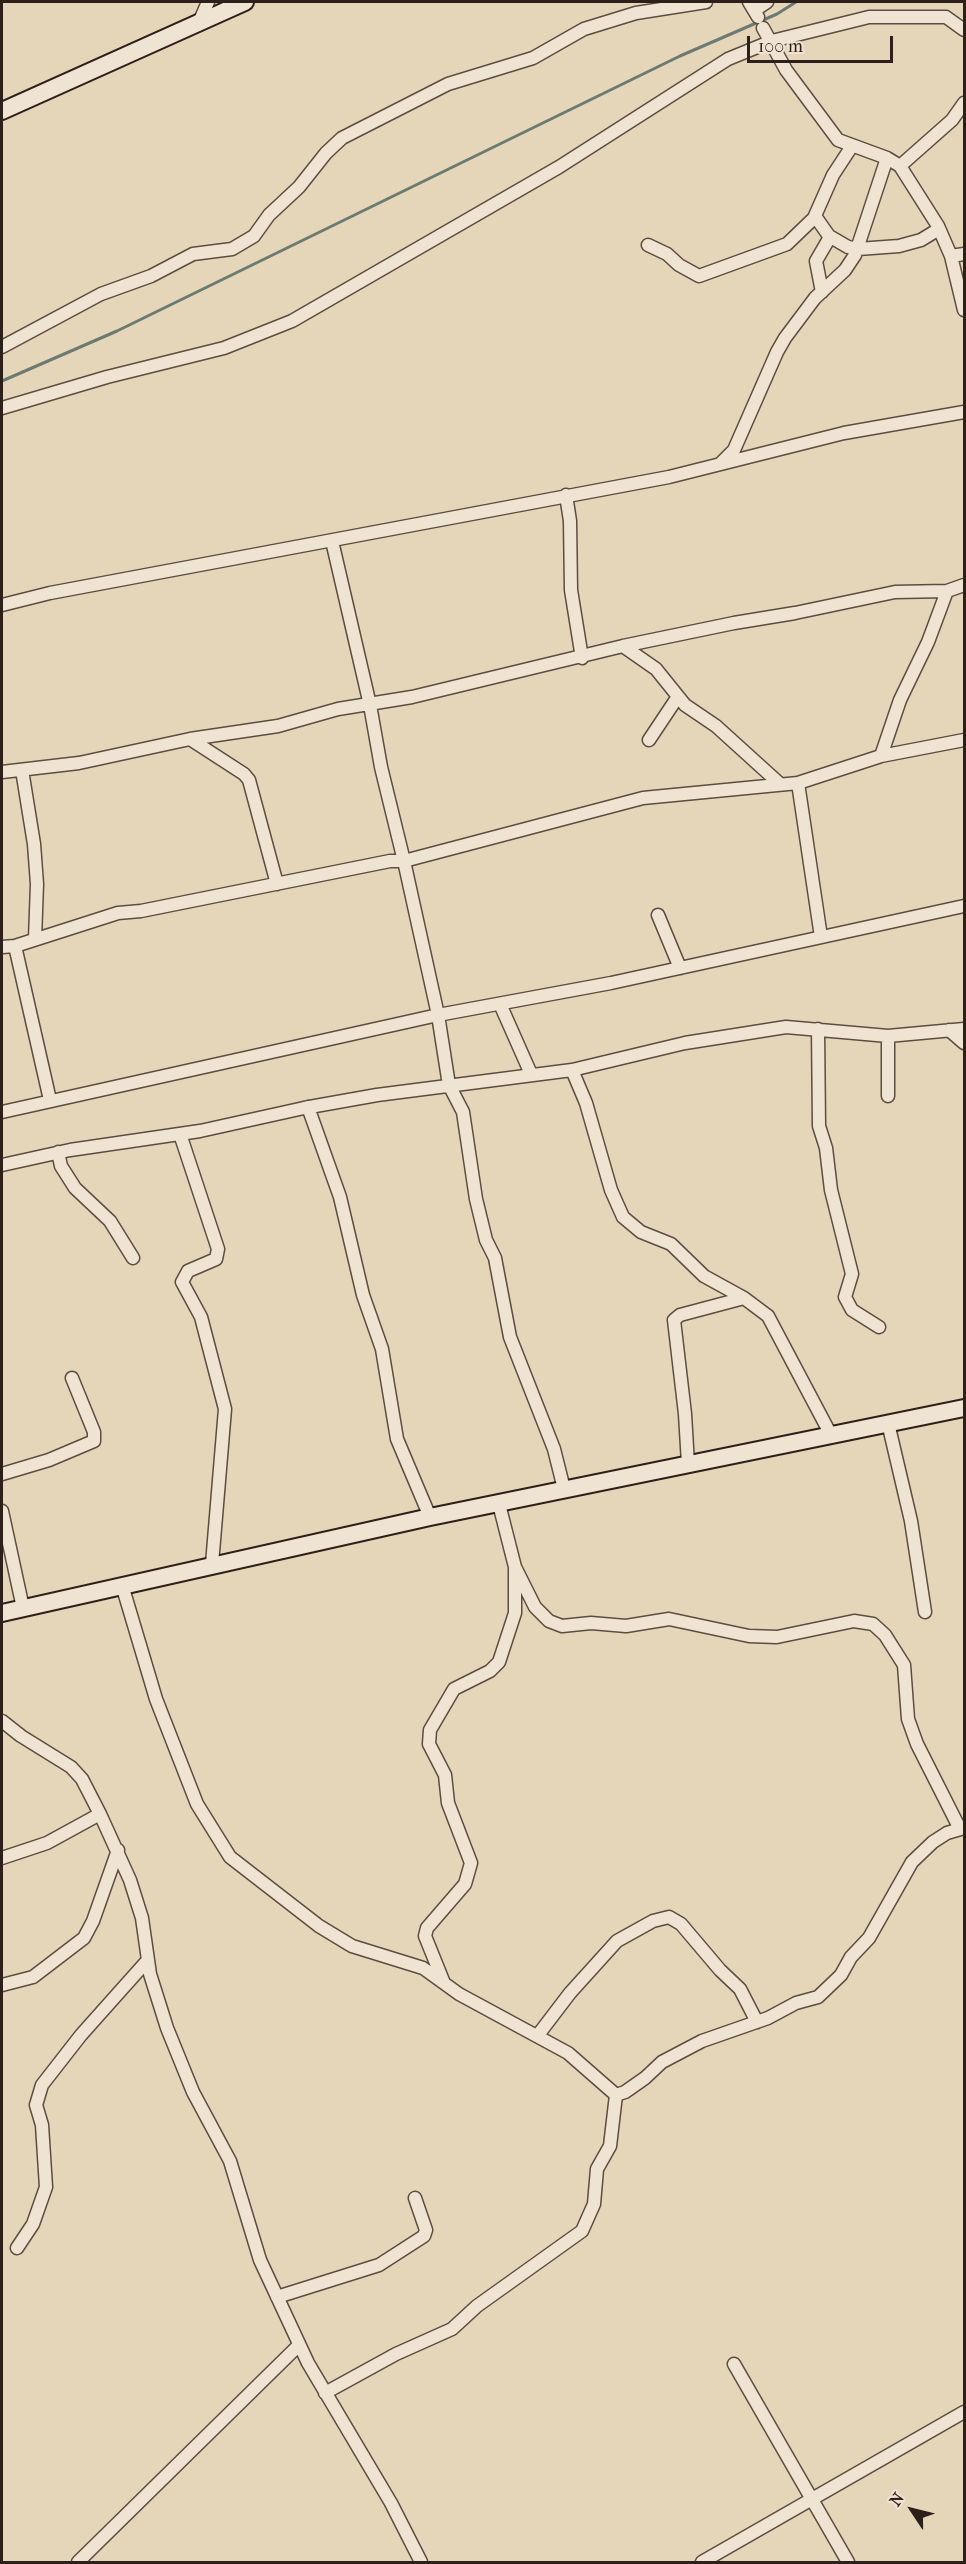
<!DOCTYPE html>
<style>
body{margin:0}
#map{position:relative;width:966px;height:2564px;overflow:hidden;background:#e6d6b9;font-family:"IM FELL French Canon",serif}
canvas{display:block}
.frame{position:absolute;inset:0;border:3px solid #2d1f19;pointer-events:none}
.north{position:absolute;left:882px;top:2480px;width:60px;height:60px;-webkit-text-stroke:4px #efe4d2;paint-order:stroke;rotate:305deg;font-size:16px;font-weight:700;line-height:24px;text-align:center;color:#2d1f19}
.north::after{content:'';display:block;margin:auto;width:21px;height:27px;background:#2d1f19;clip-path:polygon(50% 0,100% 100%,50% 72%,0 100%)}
.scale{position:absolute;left:747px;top:36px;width:146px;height:27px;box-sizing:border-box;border:3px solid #2d1f19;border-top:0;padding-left:8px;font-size:18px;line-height:21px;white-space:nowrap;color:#2d1f19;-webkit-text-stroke:4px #efe4d2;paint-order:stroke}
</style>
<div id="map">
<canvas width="966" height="2564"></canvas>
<div class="frame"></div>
<div class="north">N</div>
<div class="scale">100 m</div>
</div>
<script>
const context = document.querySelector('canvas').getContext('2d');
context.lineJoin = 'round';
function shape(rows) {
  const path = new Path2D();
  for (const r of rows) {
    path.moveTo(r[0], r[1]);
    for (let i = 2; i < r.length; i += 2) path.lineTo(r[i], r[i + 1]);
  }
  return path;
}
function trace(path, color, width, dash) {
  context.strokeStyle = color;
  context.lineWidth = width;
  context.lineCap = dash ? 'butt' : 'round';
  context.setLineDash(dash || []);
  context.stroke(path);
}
trace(shape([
 [2,381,117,331,680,56,777,14,796,2]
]), '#6c7b71', 3);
const street = shape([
 [749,2,758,17],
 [755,10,767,2],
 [198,25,208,2],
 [763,28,786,70,838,140,887,158,900,166,938,226,951,256,964,310],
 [900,166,952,120,964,103],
 [815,216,829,236,848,247,858,249,899,246,921,240,939,229],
 [648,245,667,254,679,265,699,276,787,244,814,218,833,175,852,146],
 [951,256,964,254],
 [822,292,816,261,830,237],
 [2,347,101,294,151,276,193,254,232,249,254,236,269,215,299,187,326,153,342,138,448,84,533,58,584,29,636,13,706,2],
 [2,408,107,377,224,348,292,321,559,167,728,59,772,41,869,17,946,17,964,30],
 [721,463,734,450,777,352,785,338,815,298,845,270,855,255,887,158],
 [566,495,570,521,571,590,582,658],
 [332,541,370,705,381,767,404,861,643,798,798,783,881,756,964,740],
 [2,605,50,593,669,477,844,433,964,412],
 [623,646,656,669,685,705,716,726,780,784],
 [190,739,244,774,249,780,277,884],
 [649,740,677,698],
 [881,756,900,700,928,642,947,591],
 [22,770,34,844,37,884,35,939],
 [2,772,79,763,190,739,278,726,338,709,412,697,623,646,734,623,795,613,895,592,947,591,964,585],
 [798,783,821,937],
 [658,915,680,968],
 [15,946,50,1100],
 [2,947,15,946,118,913,141,911,390,861,404,861,438,1015,449,1085,463,1112,476,1199,486,1240,495,1258,510,1337,554,1449,564,1489],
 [500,1004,531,1074],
 [818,1029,819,1126,826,1148,831,1190,852,1274,845,1297,852,1310,879,1327],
 [949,1030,964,1043],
 [572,1070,586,1103,611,1190,623,1217,641,1232,671,1244,704,1276,744,1298,768,1316,831,1435],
 [888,1096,888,1036],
 [308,1107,340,1197,363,1295,382,1349,397,1439,430,1517],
 [2,1112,438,1015,611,983,964,906],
 [180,1134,218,1249,216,1259,188,1271,182,1282,201,1317,225,1409,212,1564],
 [58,1152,61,1166,75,1188,110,1221,133,1258],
 [2,1165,70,1150,200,1131,304,1108,377,1095,572,1070,685,1043,786,1027,888,1036,964,1029],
 [888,1423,911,1521,925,1612],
 [688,1464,685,1414,674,1320,680,1315,744,1298],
 [2,1474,49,1460,94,1441,94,1432,72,1378],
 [499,1504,515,1567,535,1607,549,1621,562,1626,591,1623,626,1626,669,1619,749,1636,777,1637,854,1621,873,1624,885,1635,904,1665,908,1719,917,1744,960,1829],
 [2,1511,23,1608],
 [122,1585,156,1699,197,1804,230,1857,319,1926,352,1946,423,1968,459,1994,568,2053,616,2095],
 [2,1721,21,1736,71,1767,82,1779,100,1814,130,1880,142,1918,150,1974,167,2028,193,2092,230,2161,260,2260,308,2363,391,2503,421,2562],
 [2,1858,47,1843,100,1814],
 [444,1983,425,1936,427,1928,465,1884,471,1863,448,1803,445,1775,429,1744,430,1730,454,1689,490,1671,499,1662,515,1613,515,1569],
 [2,1985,33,1977,84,1938,93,1921,118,1850],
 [538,2035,570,1993,617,1941,653,1921,669,1917,681,1924,720,1970,740,1989,757,2022],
 [616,2095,625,2092,645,2078,662,2062,702,2041,768,2018,796,2003,818,1997,841,1975,851,1957,869,1938,912,1862,933,1842,947,1833,964,1828],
 [17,2248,33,2224,46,2187,42,2125,36,2105,42,2085,81,2035,147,1961],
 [277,2297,379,2265,424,2236,426,2230,415,2198],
 [734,2364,848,2562],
 [325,2393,396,2354,452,2329,477,2306,582,2231,594,2204,597,2169,610,2146,616,2095],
 [78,2562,299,2345],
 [702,2562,964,2412]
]);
const secondary = shape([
 [2,111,245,2],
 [2,1613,430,1517,964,1408]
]);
trace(street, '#5b4d41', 15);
trace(secondary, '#2d1f19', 20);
trace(street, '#efe4d2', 12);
trace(secondary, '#efe4d2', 16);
</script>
